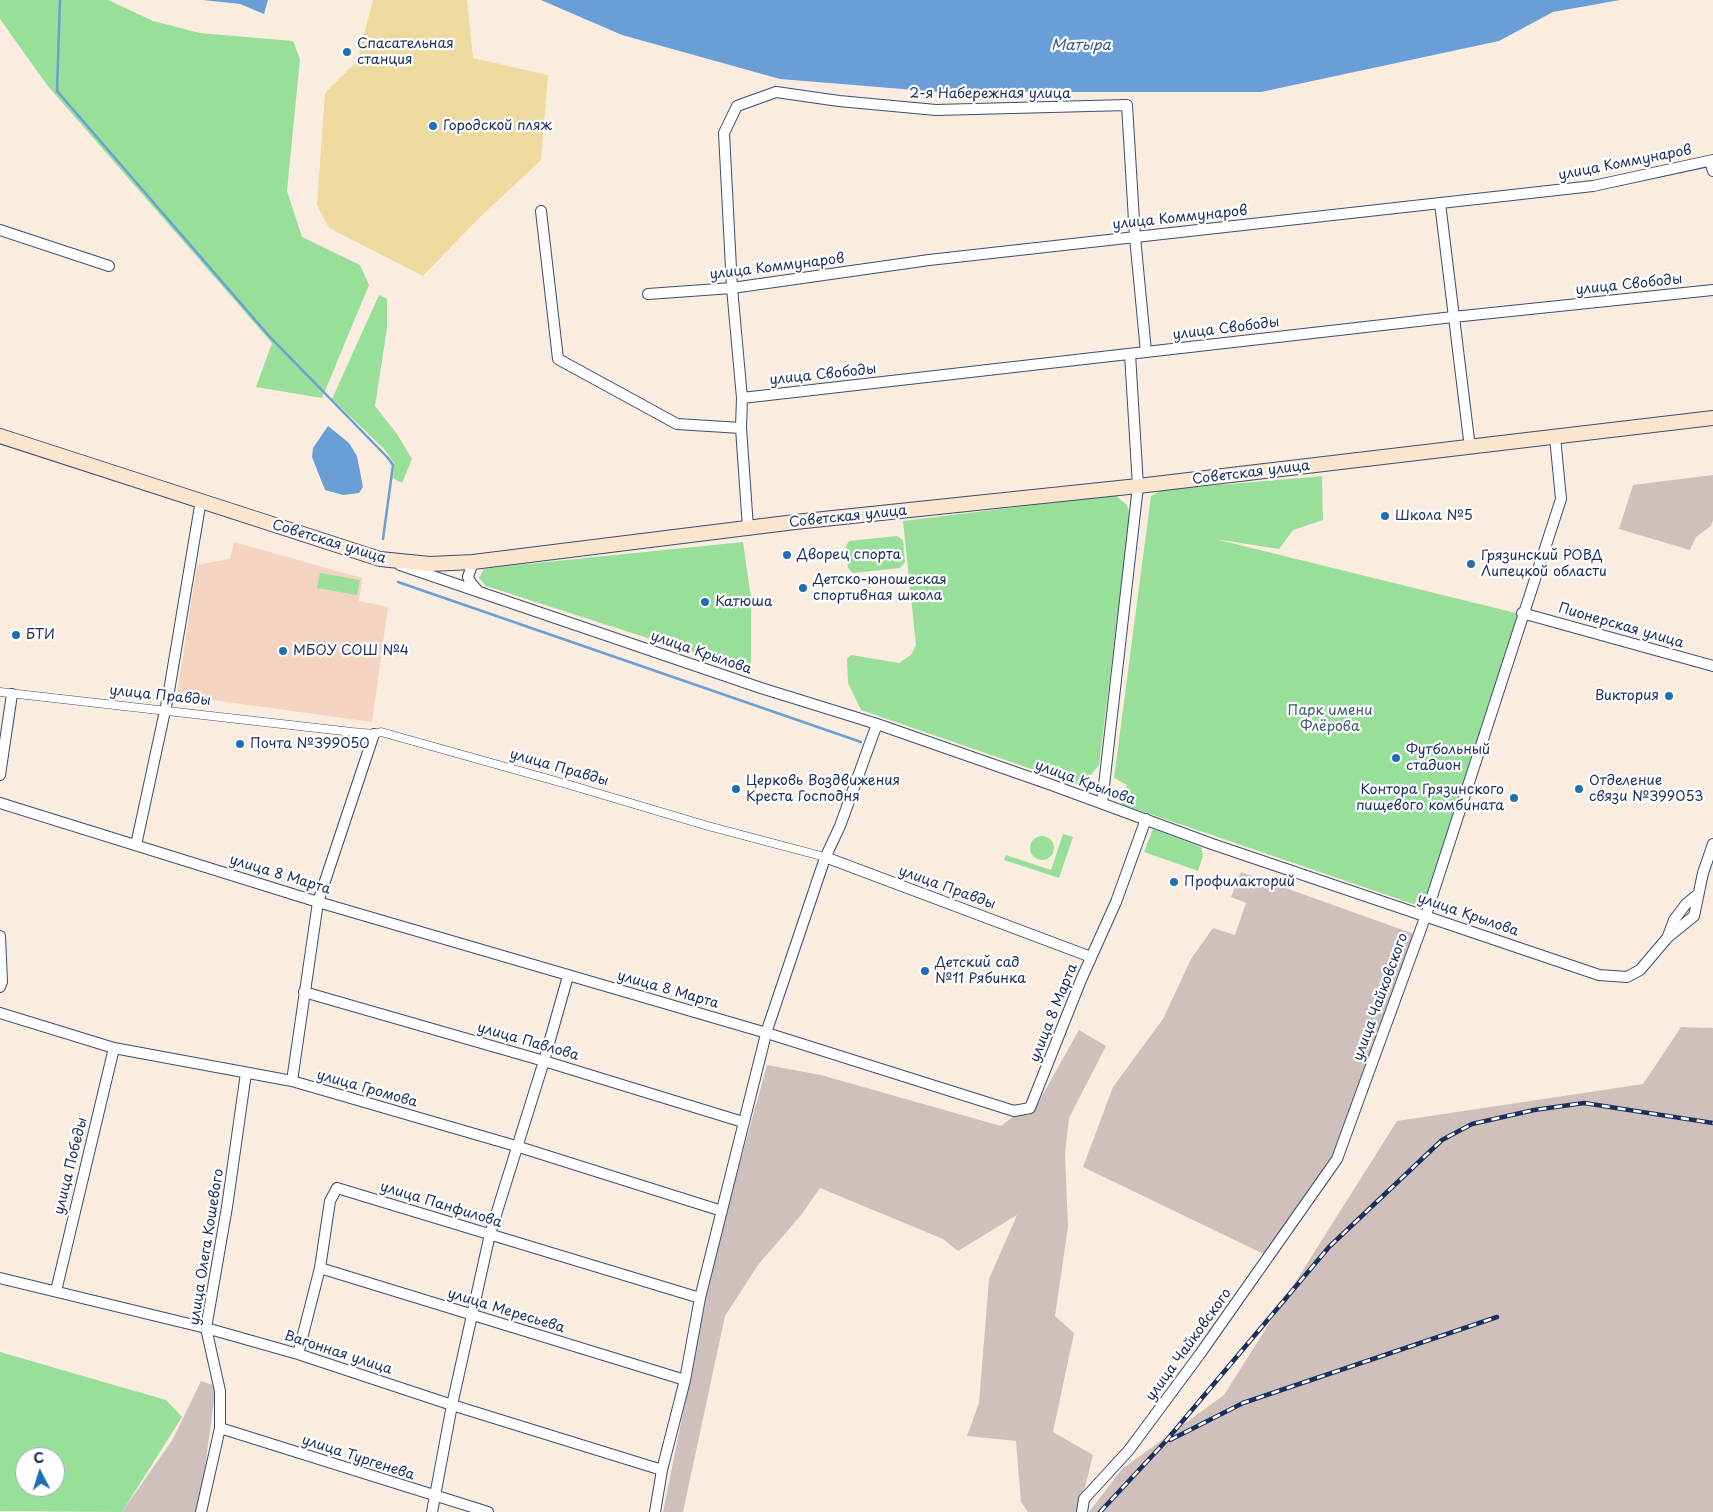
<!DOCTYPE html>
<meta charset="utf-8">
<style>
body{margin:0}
#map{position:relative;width:1713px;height:1512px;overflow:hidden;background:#faeddf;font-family:"Playpen Sans",sans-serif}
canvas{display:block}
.north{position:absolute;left:15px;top:1447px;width:50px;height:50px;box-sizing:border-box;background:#fff;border:1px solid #a4acbf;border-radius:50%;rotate:355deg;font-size:14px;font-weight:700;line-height:20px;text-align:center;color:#1b2f5e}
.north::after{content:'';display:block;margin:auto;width:18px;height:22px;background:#1f6fb2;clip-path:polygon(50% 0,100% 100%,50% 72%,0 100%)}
</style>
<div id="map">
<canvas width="1713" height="1512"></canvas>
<div class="north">С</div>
</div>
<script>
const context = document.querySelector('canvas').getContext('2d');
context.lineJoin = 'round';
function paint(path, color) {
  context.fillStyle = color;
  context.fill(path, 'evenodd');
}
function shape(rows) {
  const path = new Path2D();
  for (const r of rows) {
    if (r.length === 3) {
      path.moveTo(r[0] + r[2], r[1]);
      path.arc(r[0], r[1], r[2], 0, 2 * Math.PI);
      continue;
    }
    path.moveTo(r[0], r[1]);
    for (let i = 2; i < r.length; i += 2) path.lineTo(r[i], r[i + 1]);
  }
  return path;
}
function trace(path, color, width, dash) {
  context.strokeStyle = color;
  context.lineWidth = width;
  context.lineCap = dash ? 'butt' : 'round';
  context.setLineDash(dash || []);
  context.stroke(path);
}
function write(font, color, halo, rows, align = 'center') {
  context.font = font + ' "Playpen Sans",sans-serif';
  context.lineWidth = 4.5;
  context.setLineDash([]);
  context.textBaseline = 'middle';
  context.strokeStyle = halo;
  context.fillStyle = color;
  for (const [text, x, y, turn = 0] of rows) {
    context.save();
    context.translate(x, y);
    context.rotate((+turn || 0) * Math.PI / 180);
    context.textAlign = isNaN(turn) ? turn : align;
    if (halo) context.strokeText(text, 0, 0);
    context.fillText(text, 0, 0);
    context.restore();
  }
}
paint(shape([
 [234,542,362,578,359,601,388,607,372,722,177,695,197,565,230,559]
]), '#f4d3c0');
paint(shape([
 [1713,475,1713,520,1711,526,1696,537,1690,550,1619,529,1633,485],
 [1241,872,1414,934,1341,1141,1272,1258,1083,1167,1113,1087,1163,1019,1191,959,1213,928,1235,935,1246,903,1231,897],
 [1681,1027,1713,1028,1713,1512,1089,1512,1122,1469,1224,1395,1397,1121,1643,1084],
 [1079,1030,1106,1046,1069,1118,1065,1153,1068,1227,1055,1316,1074,1333,1053,1432,1093,1455,1079,1512,1028,1512,1021,1502,1016,1441,967,1436,979,1403,989,1279,1017,1215,958,1251,943,1239,820,1188,801,1215,758,1265,725,1316,683,1512,663,1512,715,1253,767,1065,821,1075,1001,1126,1024,1108,1034,1110],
 [201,1381,216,1386,199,1512,122,1512,173,1439]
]), '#d0c0bc');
paint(shape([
 [0,0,108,0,153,21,200,33,293,41,300,59,287,191,302,237,360,265,369,285,322,398,256,387,272,343,47,85,0,19],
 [379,295,387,299,387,328,375,406,397,434,412,459,402,483,393,478,394,463,385,450,332,399],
 [1322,476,1323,520,1293,530,1279,549,1215,539,1520,614,1425,908,1121,804,1127,785,1114,778,1151,496,1162,490],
 [1115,495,1127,505,1130,515,1099,765,1083,785,1072,783,861,710,848,683,847,659,851,655,899,663,911,655,916,645,903,521],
 [897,536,903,540,905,562,900,568,853,573,848,568,846,546,849,541],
 [743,542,751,598,751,668,744,669,486,586,479,578,484,569,507,566],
 [320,573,360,580,357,595,317,588],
 [1153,829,1201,847,1203,856,1198,871,1144,852],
 [1063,834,1073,837,1059,878,1004,860,1006,855,1051,870],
 [1042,848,12],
 [0,1352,166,1400,182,1417,122,1512,0,1511],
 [25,1457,55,1457,55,1487,25,1487]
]), '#98df99');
paint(shape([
 [373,0,467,0,473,58,548,75,541,160,478,219,423,276,329,228,317,205,325,93,357,61]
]), '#eeda9e');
paint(shape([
 [203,0,268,0,264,14,240,4],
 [541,0,1620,0,1553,12,1499,41,1261,92,939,92,780,79,622,35],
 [328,426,349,443,357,456,363,487,359,493,343,495,325,490,312,457,313,448]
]), '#6a9ed6');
trace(shape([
 [60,0,57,91,269,336,388,458,393,465,383,539],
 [398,582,861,742]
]), '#6a9ed6', 2.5);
const pedestrian = shape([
 [0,692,352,732,374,734,381,732,570,785,708,826,825,857]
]);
const minor = shape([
 [1710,161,1713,171],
 [1440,203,1470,448],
 [541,211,558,359,677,424,741,428],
 [0,230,109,266],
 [648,294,732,288,929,260,1593,186,1713,160],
 [742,398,1453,317,1713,290],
 [748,528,741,428,742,398,732,288,724,133,737,106,776,92,839,101,936,110,1127,105,1135,237,1146,352],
 [473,562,468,577,471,583,478,591],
 [400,565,761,688,877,724,1049,784,1212,844,1599,975,1627,977,1640,970,1668,937,1694,916,1703,873,1713,844],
 [1522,613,1713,666],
 [0,775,12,694],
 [0,803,318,902,770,1034,1014,1111,1030,1108,1081,980,1116,902,1146,819],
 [1102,803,1138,486,1130,354],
 [136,845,168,697,201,500],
 [825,857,1091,957],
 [0,936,2,982,0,987],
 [1668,936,1674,920,1686,904,1698,894],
 [304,992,544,1061,743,1122],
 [0,1013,114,1048,292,1081,516,1146,722,1211],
 [292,1081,318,902,374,734],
 [320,1268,685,1380],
 [0,1278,206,1328,298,1354,452,1405,662,1470],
 [56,1291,114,1048],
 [298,1354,320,1268,330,1201,337,1188,700,1298],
 [220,1428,488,1512],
 [201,1512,220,1428,220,1391,206,1328,227,1207,246,1073],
 [432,1512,452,1405,490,1234,544,1061,568,976],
 [655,1512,662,1470,685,1380,700,1298,767,1030,825,858,840,826,877,724],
 [1082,1512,1084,1499,1129,1450,1200,1354,1337,1159,1426,915,1561,499,1555,437]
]);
const secondary = shape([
 [0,436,380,559,430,564,473,562,795,522,1138,486,1713,418]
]);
trace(pedestrian, '#3c4c71', 9);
trace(minor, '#3c4c71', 12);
trace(secondary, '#3c4c71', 16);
trace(pedestrian, '#fff', 8);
trace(minor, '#fff', 10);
trace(secondary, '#fce5cf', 14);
const rail = shape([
 [1170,1440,1243,1403,1497,1317],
 [1100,1512,1165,1442,1329,1247,1442,1140,1472,1124,1534,1110,1584,1103,1713,1123]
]);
trace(rail, '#1b2f5e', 4.5);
trace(rail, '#fff', 2.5, [8]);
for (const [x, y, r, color] of [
 [347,52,5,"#1f6fb2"],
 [433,126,5,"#1f6fb2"],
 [1385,516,5,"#1f6fb2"],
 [787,555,5,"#1f6fb2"],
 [1471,564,5,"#1f6fb2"],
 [803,588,5,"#1f6fb2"],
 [705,602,5,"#1f6fb2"],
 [16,635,5,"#1f6fb2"],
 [283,651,5,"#1f6fb2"],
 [1669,696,5,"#1f6fb2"],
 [240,744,5,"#1f6fb2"],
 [1396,758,5,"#1f6fb2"],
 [736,789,5,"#1f6fb2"],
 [1579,789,5,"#1f6fb2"],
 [1514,798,5,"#1f6fb2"],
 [1174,882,5,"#1f6fb2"],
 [925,971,5,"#1f6fb2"]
]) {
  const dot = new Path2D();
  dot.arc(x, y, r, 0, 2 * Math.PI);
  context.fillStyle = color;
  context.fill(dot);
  trace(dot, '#fff', 2);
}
write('14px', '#1b2f5e', '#fff', [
 ["Спасательная",357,44],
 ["станция",357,60],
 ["Городской пляж",443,126],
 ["Школа №5",1395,516],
 ["Дворец спорта",797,555],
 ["Грязинский РОВД",1481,556],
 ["Липецкой области",1481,572],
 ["Детско-юношеская",813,580],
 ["спортивная школа",813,596],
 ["Катюша",715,602],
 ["БТИ",26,635],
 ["МБОУ СОШ №4",293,651],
 ["Виктория",1659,696,"right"],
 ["Почта №399050",250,744],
 ["Футбольный",1406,750],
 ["стадион",1406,766],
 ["Церковь Воздвижения",746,781],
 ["Креста Господня",746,797],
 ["Отделение",1589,781],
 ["связи №399053",1589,797],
 ["Контора Грязинского",1504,790,"right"],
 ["пищевого комбината",1504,806,"right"],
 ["Профилакторий",1184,882],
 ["Детский сад",935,963],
 ["№11 Рябинка",935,979]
], 'left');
write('14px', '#1b2f5e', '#fff', [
 ["2-я Набережная улица",990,94],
 ["улица Коммунаров",1625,163,-11],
 ["улица Коммунаров",1180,218,-6],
 ["улица Коммунаров",777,267,-7],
 ["улица Свободы",1629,285,-6],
 ["улица Свободы",1226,329,-7],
 ["улица Свободы",823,375,-6],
 ["Советская улица",1251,473,-7],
 ["Советская улица",848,517,-6],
 ["Советская улица",329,542,17],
 ["Пионерская улица",1621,626,16],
 ["улица Крылова",701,653,19],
 ["улица Правды",160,696,6],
 ["улица Правды",559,768,16],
 ["улица Крылова",1085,783,20],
 ["улица 8 Марта",280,875,17],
 ["улица Правды",947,888,20],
 ["улица Крылова",1468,915,19],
 ["улица 8 Марта",668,990,16],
 ["улица Чайковского",1381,997,-70],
 ["улица 8 Марта",1054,1013,-68],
 ["улица Павлова",528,1042,16],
 ["улица Громова",367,1089,16],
 ["улица Победы",71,1166,-76],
 ["улица Панфилова",441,1205,17],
 ["улица Олега Кошевого",207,1247,-81],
 ["улица Мересьева",506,1311,17],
 ["улица Чайковского",1189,1345,-54],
 ["Вагонная улица",338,1353,18],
 ["улица Тургенева",358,1458,18]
]);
write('14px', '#3a5b6d', '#fff', [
 ["Парк имени",1330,711],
 ["Флёрова",1330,727]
]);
write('italic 15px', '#3b5b8e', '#fff', [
 ["Матыра",1081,46]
]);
</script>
